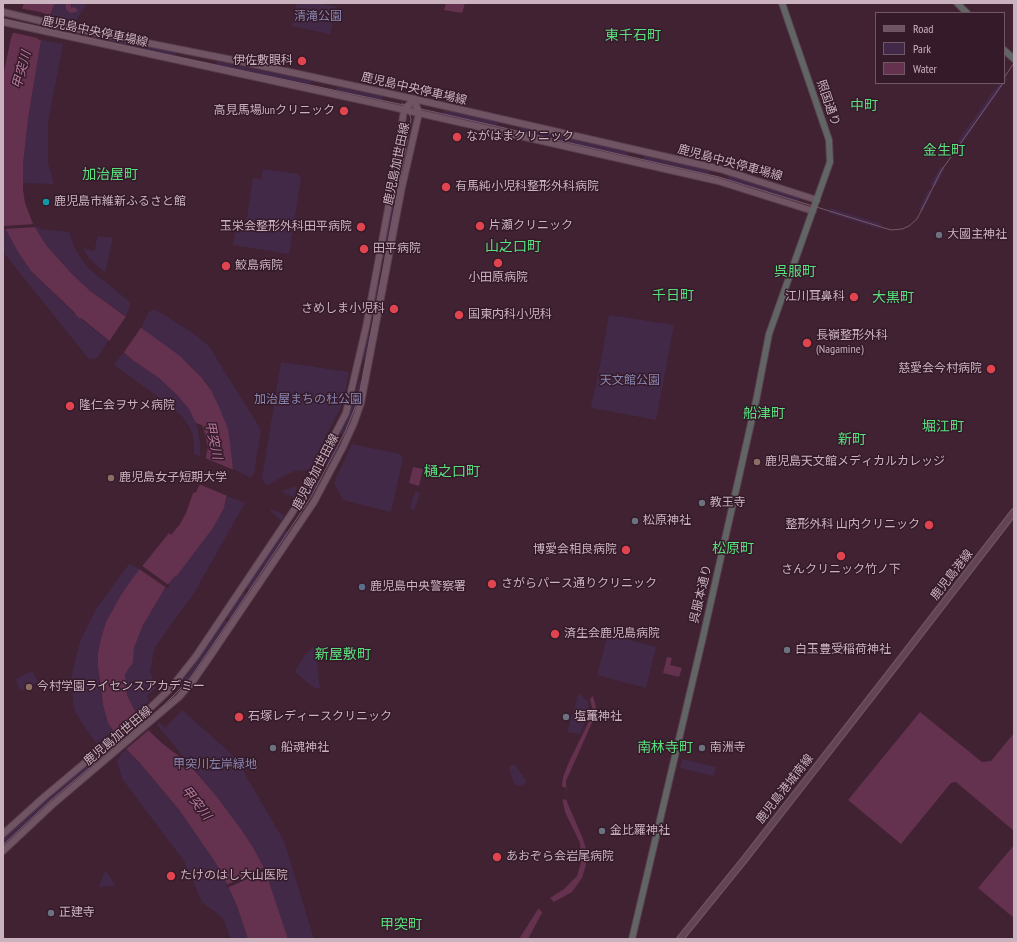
<!DOCTYPE html>
<meta charset="utf-8">
<style>
body{margin:0}
#map{position:relative;width:1017px;height:942px;overflow:hidden;background:#402233;font-family:"PT Sans Narrow",sans-serif}
canvas{display:block}
.frame{position:absolute;inset:0;border:4px solid #cbb2bf;pointer-events:none}
.legend{position:absolute;left:875px;top:12px;width:130px;height:72px;box-sizing:border-box;background:#351b2a;border:1px solid #715766;margin:0;padding:5px 7px;list-style:none;font-size:12px;color:#cbb2bf}
.legend li{display:flex;align-items:center;gap:8px;height:20px}
.legend b{width:20px;border:1px solid #715766}
</style>
<div id="map">
<canvas width="1017" height="942"></canvas>
<div class="frame"></div>
<ul class="legend">
<li><b style="height:5px;background:#705464"></b>Road</li>
<li><b style="height:11px;background:#432948"></b>Park</li>
<li><b style="height:11px;background:#64314e"></b>Water</li>
</ul>
</div>
<script>
const context = document.querySelector('canvas').getContext('2d');
context.lineJoin = 'round';
function paint(path, color) {
  context.fillStyle = color;
  context.fill(path, 'evenodd');
}
function shape(rows) {
  const path = new Path2D();
  for (const r of rows) {
    path.moveTo(r[0], r[1]);
    for (let i = 2; i < r.length; i += 2) path.lineTo(r[i], r[i + 1]);
  }
  return path;
}
function trace(path, color, width, dash) {
  context.strokeStyle = color;
  context.lineWidth = width;
  context.lineCap = dash ? 'butt' : 'round';
  context.setLineDash(dash || []);
  context.stroke(path);
}
function write(font, color, halo, rows, align = 'center') {
  context.font = font + ' "PT Sans Narrow","Noto Sans JP",sans-serif';
  context.lineWidth = 3;
  context.setLineDash([]);
  context.textBaseline = 'middle';
  context.strokeStyle = halo;
  context.fillStyle = color;
  for (const [text, x, y, turn = 0] of rows) {
    context.save();
    context.translate(x, y);
    context.rotate((+turn || 0) * Math.PI / 180);
    context.textAlign = isNaN(turn) ? turn : align;
    if (halo) context.strokeText(text, 0, 0);
    context.fillText(text, 0, 0);
    context.restore();
  }
}
paint(shape([
 [55,3,87,3,76,21,50,15],
 [297,3,318,3,336,7,330,34,292,26],
 [93,35,176,52,175,57,92,40],
 [41,40,63,44,48,123,48,163,54,184,23,183,23,164,28,119],
 [217,61,312,81,311,86,216,66],
 [1004,76,1008,79,954,155,950,152,999,83,1004,83],
 [337,87,383,96,382,101,336,92],
 [444,110,498,122,497,127,443,115],
 [519,127,628,152,627,157,518,132],
 [404,137,409,138,406,155,401,154],
 [644,155,710,171,709,175,643,160],
 [941,166,945,169,935,187,930,185],
 [263,169,298,174,301,178,289,254,233,245,237,223,246,224,253,178,261,179],
 [729,176,800,198,798,203,727,180],
 [928,190,932,192,923,211,919,209],
 [393,195,398,196,386,260,381,258],
 [830,208,882,224,880,229,829,213],
 [35,227,39,227,40,229,69,232,76,251,88,268,130,302,130,306,126,316,89,290,71,273,46,245],
 [3,229,6,229,18,252,31,271,75,314,108,341,97,358,89,359,3,252],
 [98,236,113,238,105,273,89,258,83,248,94,251],
 [376,284,381,285,375,317,370,316],
 [154,309,190,331,208,345,261,430,254,473,252,476,250,477,233,469,231,451,211,390,207,384,188,363,141,328,149,312],
 [609,315,674,325,656,420,592,408,591,406,600,366],
 [367,335,372,336,367,360,362,359],
 [123,353,159,378,177,395,189,409,194,417,197,427,200,443,200,456,194,454,193,435,189,426,182,416,164,401,114,365],
 [281,362,349,372,344,397,341,407,310,468,307,470,295,471,285,475,269,485,264,483,262,478],
 [359,381,364,382,363,384,356,408,345,436,340,433,352,406],
 [335,443,340,446,328,467,324,465],
 [352,444,400,454,403,458,391,512,343,500,334,483],
 [318,475,323,478,311,497,307,495],
 [297,486,295,494,297,495,295,498,282,492,282,491],
 [415,492,420,493,414,510,410,508],
 [228,496,245,503,194,593,155,647,150,671,156,688,147,696,149,701,136,713,127,695,125,678,127,669,133,663,134,648,137,640,143,625,165,588,175,576,176,577,213,528,224,508],
 [270,509,283,514,284,516,281,521,273,513,272,513],
 [285,530,289,533,250,590,246,588],
 [129,564,140,569,121,595,106,622,101,638,98,653,99,684,103,705,108,723,114,731,110,735,109,734,97,743,95,742,75,712,73,703,72,675,74,664,81,639,96,609],
 [243,593,247,595,231,620,227,617],
 [225,620,229,623,194,674,181,690,177,687,190,671],
 [608,634,656,647,646,688,597,675],
 [313,647,315,648,320,688,316,689,296,673,295,671,304,656],
 [32,671,38,682,21,691,16,681,16,679],
 [579,693,588,702,589,710,588,714,580,734,578,734,567,732],
 [182,710,228,751,236,759,284,841,314,939,288,939,265,870,254,849,243,832,217,797,157,725,159,722,165,728],
 [126,750,139,762,180,811,213,859,223,875,237,906,248,939,231,939,223,918,202,902,184,861,123,780,117,762,121,753],
 [682,759,716,767,714,776,680,768],
 [89,763,92,767,32,819,3,847,3,840,29,815],
 [511,765,515,765,526,780,525,784,518,786,514,784,509,767],
 [776,795,783,801,773,813],
 [105,871,106,871,115,884,114,886,100,887,99,885]
]), '#432948');
paint(shape([
 [24,3,55,3,52,10,41,40,28,119,23,164,23,190,25,203,33,224,46,245,71,273,89,290,180,356,201,377,211,390,220,409,228,429,231,451,233,469,224,508,213,528,176,577,175,576,165,588,143,625,134,648,133,663,128,669,125,675,127,695,136,713,149,731,163,744,188,763,217,797,243,832,254,849,265,870,288,939,248,939,237,906,223,875,213,859,180,811,139,762,125,748,108,723,103,705,98,667,98,653,101,638,106,622,121,595,135,575,169,533,171,535,180,524,186,513,193,493,196,492,200,484,208,447,204,430,202,425,196,423,189,409,177,395,159,378,134,361,81,318,80,319,75,314,75,313,31,271,18,252,3,224,3,76,11,38],
 [66,3,71,5,71,8,74,7,78,10,76,12,70,13,66,9],
 [446,3,465,3,462,13,444,10],
 [413,467,423,469,419,486,409,483],
 [667,657,672,658,670,665,682,668,679,677,663,673],
 [593,696,596,707,595,716,566,781,567,802,583,839,587,852,586,865,582,878,572,892,554,902,542,913,528,939,519,939,538,909,550,898,564,889,577,876,581,863,580,843,565,812,563,802,562,786,563,777,569,762,591,717,592,707,590,699],
 [920,712,982,762,991,761,1014,733,1014,831,956,782,951,783,901,844,848,800],
 [1014,845,1014,918,978,888]
]), '#64314e');
paint(shape([
 [19,8,40,12,51,16,43,39,39,40,37,38,11,32],
 [36,224,37,227,3,229,3,226],
 [127,315,142,326,122,355,108,343],
 [205,458,234,470,230,497,199,484],
 [141,565,170,586,168,589,138,568],
 [138,712,150,729,125,750,113,733],
 [561,786,566,788,567,800,562,799],
 [265,867,267,870,227,888,226,885],
 [549,897,554,902,543,913,538,908]
]), '#402233');
const secondary = shape([
 [680,939,744,860,896,665,1014,512]
]);
const primary = shape([
 [3,12,62,26,248,63,414,99,720,169,817,200],
 [3,22,379,104,718,181,813,211],
 [3,834,44,797,150,708,170,689,196,656,292,513,303,495,346,413,366,327,391,193,404,110,414,99,419,113,402,187,361,403,354,423,343,447,314,502,211,655,193,681,179,697,52,805,3,851]
]);
const trunk = shape([
 [957,3,967,13],
 [1004,50,1014,59],
 [632,939,703,637,756,401,769,334,830,162,829,140,782,3]
]);
trace(secondary, '#6e5462', 8);
trace(primary, '#593f4e', 8);
trace(trunk, '#583e4c', 8);
trace(secondary, '#634454', 5.5);
trace(primary, '#705464', 6);
trace(trunk, '#616564', 6);
trace(shape([
 [3,19,64,33,404,105,719,177,891,230,902,229,909,226,917,219,941,171,1003,83],
 [1004,78,1014,63],
 [3,845,51,800,163,706,181,688,191,677,229,621,311,497,345,432,356,405,360,391,410,125,411,119,409,112,402,103]
]), '#775869', 1);
for (const [x, y, r, color] of [
 [302,61,5,"#e0444e"],
 [344,111,5,"#e0444e"],
 [457,137,5,"#e0444e"],
 [446,187,5,"#e0444e"],
 [46,202,4,"#0f9aa8"],
 [480,226,5,"#e0444e"],
 [361,227,5,"#e0444e"],
 [939,235,4,"#6b7280"],
 [364,249,5,"#e0444e"],
 [498,263,5,"#e0444e"],
 [226,266,5,"#e0444e"],
 [854,297,5,"#e0444e"],
 [394,309,5,"#e0444e"],
 [459,315,5,"#e0444e"],
 [807,343,5,"#e0444e"],
 [991,369,5,"#e0444e"],
 [70,406,5,"#e0444e"],
 [757,462,4,"#8d6e63"],
 [111,478,4,"#8d6e63"],
 [702,503,4,"#6b7280"],
 [635,521,4,"#6b7280"],
 [929,525,5,"#e0444e"],
 [626,550,5,"#e0444e"],
 [841,556,5,"#e0444e"],
 [492,584,5,"#e0444e"],
 [362,587,4,"#5c6f8a"],
 [555,634,5,"#e0444e"],
 [787,650,4,"#6b7280"],
 [29,687,4,"#8d6e63"],
 [239,717,5,"#e0444e"],
 [566,717,4,"#6b7280"],
 [273,748,4,"#6b7280"],
 [702,748,4,"#6b7280"],
 [602,831,4,"#6b7280"],
 [497,857,5,"#e0444e"],
 [171,876,5,"#e0444e"],
 [51,913,4,"#6b7280"]
]) {
  const dot = new Path2D();
  dot.arc(x, y, r, 0, 2 * Math.PI);
  context.fillStyle = color;
  context.fill(dot);
  trace(dot, '#351b2a', 1.5);
}
write('12px', '#8985b1', '#351b2a', [
 ["清滝公園",318,17],
 ["天文館公園",630,381],
 ["加治屋まちの杜公園",308,400],
 ["甲突川左岸緑地",215,765]
]);
write('12px', '#cbb2bf', '#351b2a', [
 ["鹿児島中央停車場線",95,32,12],
 ["鹿児島中央停車場線",414,89,13],
 ["照国通り",828,103,71],
 ["鹿児島中央停車場線",730,163,15],
 ["鹿児島加世田線",397,164,-78],
 ["鹿児島加世田線",316,472,-62],
 ["鹿児島港線",952,575,-52],
 ["呉服本通り",701,594,-77],
 ["鹿児島加世田線",118,736,-40],
 ["鹿児島港城南線",785,789,-52]
]);
write('12px', '#cbb2bf', '#351b2a', [
 ["伊佐敷眼科",293,61,"right"],
 ["高見馬場Junクリニック",335,111,"right"],
 ["ながはまクリニック",466,137],
 ["有馬純小児科整形外科病院",455,187],
 ["鹿児島市維新ふるさと館",54,202],
 ["片瀬クリニック",489,226],
 ["玉栄会整形外科田平病院",352,227,"right"],
 ["大國主神社",947,235],
 ["田平病院",373,249],
 ["鮫島病院",235,266],
 ["小田原病院",498,278,"center"],
 ["江川耳鼻科",845,297,"right"],
 ["さめしま小児科",385,309,"right"],
 ["国東内科小児科",468,315],
 ["長嶺整形外科",816,336],
 ["(Nagamine)",816,350],
 ["慈愛会今村病院",982,369,"right"],
 ["隆仁会ヲサメ病院",79,406],
 ["鹿児島天文館メディカルカレッジ",765,462],
 ["鹿児島女子短期大学",119,478],
 ["教王寺",710,503],
 ["松原神社",643,521],
 ["整形外科 山内クリニック",920,525,"right"],
 ["博愛会相良病院",617,550,"right"],
 ["さんクリニック竹ノ下",841,570,"center"],
 ["さがらパース通りクリニック",501,584],
 ["鹿児島中央警察署",370,587],
 ["済生会鹿児島病院",564,634],
 ["白玉豊受稲荷神社",795,650],
 ["今村学園ライセンスアカデミー",37,687],
 ["石塚レディースクリニック",248,717],
 ["塩竃神社",574,717],
 ["船魂神社",281,748],
 ["南洲寺",710,748],
 ["金比羅神社",610,831],
 ["あおぞら会岩尾病院",506,857],
 ["たけのはし大山医院",180,876],
 ["正建寺",59,913]
], 'left');
write('italic 13px', '#b5779b', '#351b2a', [
 ["甲突川",22,70,-75],
 ["甲突川",213,440,78],
 ["甲突川",196,803,52]
]);
write('14px', '#59df7e', '#351b2a', [
 ["東千石町",633,36],
 ["中町",864,106],
 ["金生町",944,151],
 ["加治屋町",110,175],
 ["山之口町",513,247],
 ["呉服町",795,272],
 ["千日町",673,296],
 ["大黒町",893,298],
 ["船津町",764,414],
 ["堀江町",943,427],
 ["新町",852,440],
 ["樋之口町",452,472],
 ["松原町",733,549],
 ["新屋敷町",343,655],
 ["南林寺町",665,748],
 ["甲突町",401,925]
]);
</script>
